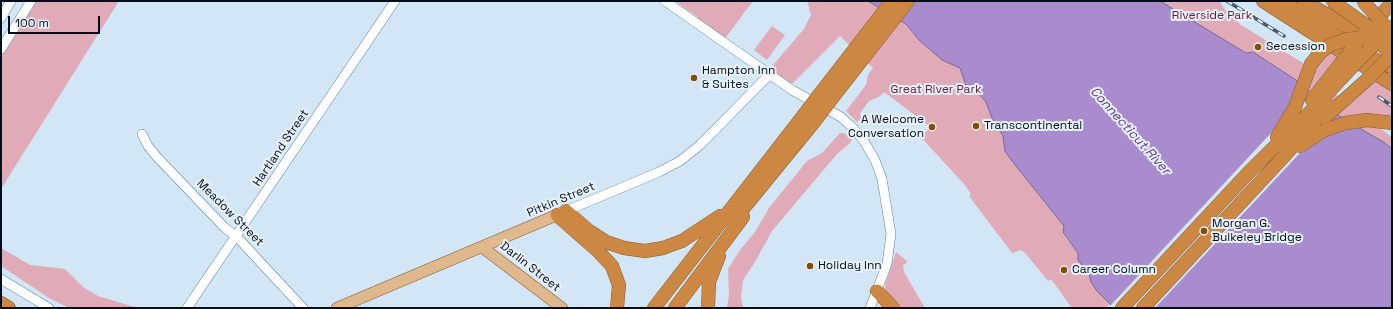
<!DOCTYPE html>
<style>
body{margin:0}
#map{position:relative;width:1393px;height:309px;overflow:hidden;background:#d2e6f6;font-family:"Space Grotesk",sans-serif}
canvas{display:block}
.frame{position:absolute;inset:0;border:2px solid #000e1c;pointer-events:none}
.scale{position:absolute;left:8px;top:16px;width:92px;height:18px;box-sizing:border-box;border:2px solid #000e1c;border-top:0;padding-left:5px;font-size:12px;line-height:14px;white-space:nowrap;color:#000e1c;-webkit-text-stroke:3px #e8f1fa;paint-order:stroke}
</style>
<div id="map">
<canvas width="1393" height="309"></canvas>
<div class="frame"></div>
<div class="scale">100 m</div>
</div>
<script>
const context = document.querySelector('canvas').getContext('2d');
context.lineJoin = 'round';
function paint(path, color) {
  context.fillStyle = color;
  context.fill(path, 'evenodd');
}
function shape(rows) {
  const path = new Path2D();
  for (const r of rows) {
    path.moveTo(r[0], r[1]);
    for (let i = 2; i < r.length; i += 2) path.lineTo(r[i], r[i + 1]);
  }
  return path;
}
function trace(path, color, width, dash) {
  context.strokeStyle = color;
  context.lineWidth = width;
  context.lineCap = dash ? 'butt' : 'round';
  context.setLineDash(dash || []);
  context.stroke(path);
}
function write(font, color, halo, rows, align = 'center') {
  context.font = font + ' "Space Grotesk",sans-serif';
  context.lineWidth = 4;
  context.setLineDash([]);
  context.textBaseline = 'middle';
  context.strokeStyle = halo;
  context.fillStyle = color;
  for (const [text, x, y, turn = 0] of rows) {
    context.save();
    context.translate(x, y);
    context.rotate((+turn || 0) * Math.PI / 180);
    context.textAlign = isNaN(turn) ? turn : align;
    if (halo) context.strokeText(text, 0, 0);
    context.fillText(text, 0, 0);
    context.restore();
  }
}
paint(shape([
 [35,1,119,1,1,189,1,56],
 [675,1,753,1,724,40,697,19,698,17],
 [807,1,868,1,906,24,920,41,942,60,960,68,970,89,978,93,986,102,992,118,1003,136,1005,148,1012,161,1064,226,1065,236,1078,253,1078,260,1089,274,1097,291,1110,304,1106,308,1072,308,1051,279,1048,281,1026,254,1021,250,1012,253,969,196,971,194,964,184,918,134,924,133,932,128,884,92,879,97,869,101,860,113,861,117,857,122,846,111,866,85,868,75,873,68,840,36,790,86,767,72,804,29,811,15],
 [1160,1,1219,1,1226,11,1241,25,1303,63,1311,71,1330,50,1339,56,1320,80,1346,103,1374,80,1392,90,1392,120,1365,117,1392,137,1392,149,1385,143,1339,116,1296,80,1253,52,1246,53],
 [772,26,785,35,767,60,754,50],
 [840,133,844,133,851,138,852,140,850,143,837,154,772,231,755,262,743,280,741,297,743,308,727,308,729,295,728,269,740,250,755,232,769,208,807,161,822,153],
 [1,248,30,265,65,269,83,287,98,296,131,306,144,308,69,308,49,298,1,266],
 [896,252,907,261,906,264,903,265,904,272,925,308,897,308,886,293,885,285]
]), '#e0aab6');
const water = shape([
 [868,1,1160,1,1246,53,1253,52,1296,80,1339,116,1385,143,1392,149,1392,308,1114,308,1097,291,1091,282,1089,274,1078,260,1078,253,1063,232,1064,226,1012,161,1005,151,1003,136,992,118,986,102,980,95,966,85,960,68,942,60,920,41,906,24,868,1]
]);
paint(water, '#a98cce');
trace(water, '#766699', 1);
paint(shape([
 [1311,90,1338,112,1328,123,1335,130,1300,153,1155,308,1111,308,1110,306]
]), '#d2e6f6');
const minor = shape([
 [665,1,792,90,841,117,852,127,864,141,875,160,882,179,891,234,887,264,870,308],
 [1,18,11,1],
 [1,49,31,1],
 [142,134,148,146,157,157,225,228,236,236,303,308],
 [566,211,659,172,680,161,700,145,769,75],
 [1,279,49,308],
 [187,308,395,1]
]);
const major = shape([
 [482,247,562,308],
 [337,308,564,212]
]);
const highway = shape([
 [1263,1,1392,84],
 [1282,1,1368,56,1392,67],
 [1304,1,1356,32,1372,39],
 [1371,25,1392,3],
 [819,95,892,1],
 [1312,100,1344,59],
 [830,101,908,1],
 [1324,118,1370,77],
 [1277,137,1295,107],
 [1300,146,1323,131,1345,123,1367,120,1392,123],
 [566,211,589,231,606,242,624,248,645,251,663,248,682,241,720,216],
 [557,215,598,251,612,266,619,285,617,308],
 [733,221,814,122],
 [877,291,893,308],
 [1,303,9,308],
 [654,308,803,116],
 [675,308,743,217],
 [708,308,709,282,719,256],
 [1122,308,1250,171,1311,111,1353,66],
 [1143,308,1287,153,1328,106]
]);
trace(minor, '#5684a9', 10);
trace(major, '#855d35', 12);
trace(highway, '#855d35', 14);
trace(minor, '#fff', 9);
trace(major, '#e0b88e', 11);
trace(highway, '#cc8842', 13);
const rail = shape([
 [1227,1,1284,36],
 [1379,97,1392,106]
]);
trace(rail, '#495968', 3.5);
trace(rail, '#e8f1fa', 2, [6]);
const highwayBridge = shape([
 [1332,1,1391,43],
 [1363,1,1392,34],
 [1344,59,1364,34],
 [1353,66,1392,26],
 [1370,77,1392,54],
 [1295,107,1311,64,1320,53,1330,45,1348,39,1363,38,1378,43,1392,52],
 [803,116,819,95],
 [814,122,830,101]
]);
trace(highwayBridge, '#855d35', 14, []);
trace(highwayBridge, '#cc8842', 13);
for (const [x, y, r, color] of [
 [1258,47,4,"#854d00"],
 [694,78,4,"#854d00"],
 [976,126,4,"#854d00"],
 [932,127,4,"#854d00"],
 [1204,231,4,"#854d00"],
 [810,266,4,"#854d00"],
 [1064,270,4,"#854d00"]
]) {
  const dot = new Path2D();
  dot.arc(x, y, r, 0, 2 * Math.PI);
  context.fillStyle = color;
  context.fill(dot);
  trace(dot, '#e8f1fa', 1.5);
}
write('12px', '#731438', '#e8f1fa', [
 ["Riverside Park",1212,16],
 ["Great River Park",936,90]
]);
write('12px', '#000e1c', '#e8f1fa', [
 ["Secession",1266,47],
 ["Hampton Inn",702,71],
 ["& Suites",702,85],
 ["A Welcome",924,120,"right"],
 ["Conversation",924,134,"right"],
 ["Transcontinental",984,126],
 ["Morgan G.",1212,224],
 ["Bulkeley Bridge",1212,238],
 ["Holiday Inn",818,266],
 ["Career Column",1072,270]
], 'left');
write('12px', '#000e1c', '#e8f1fa', [
 ["Hartland Street",281,148,-56],
 ["Pitkin Street",561,200,-23],
 ["Meadow Street",230,213,45],
 ["Darlin Street",530,267,38]
]);
write('italic 13px', '#5c3585', '#e8f1fa', [
 ["Connecticut River",1130,131,48]
]);
</script>
